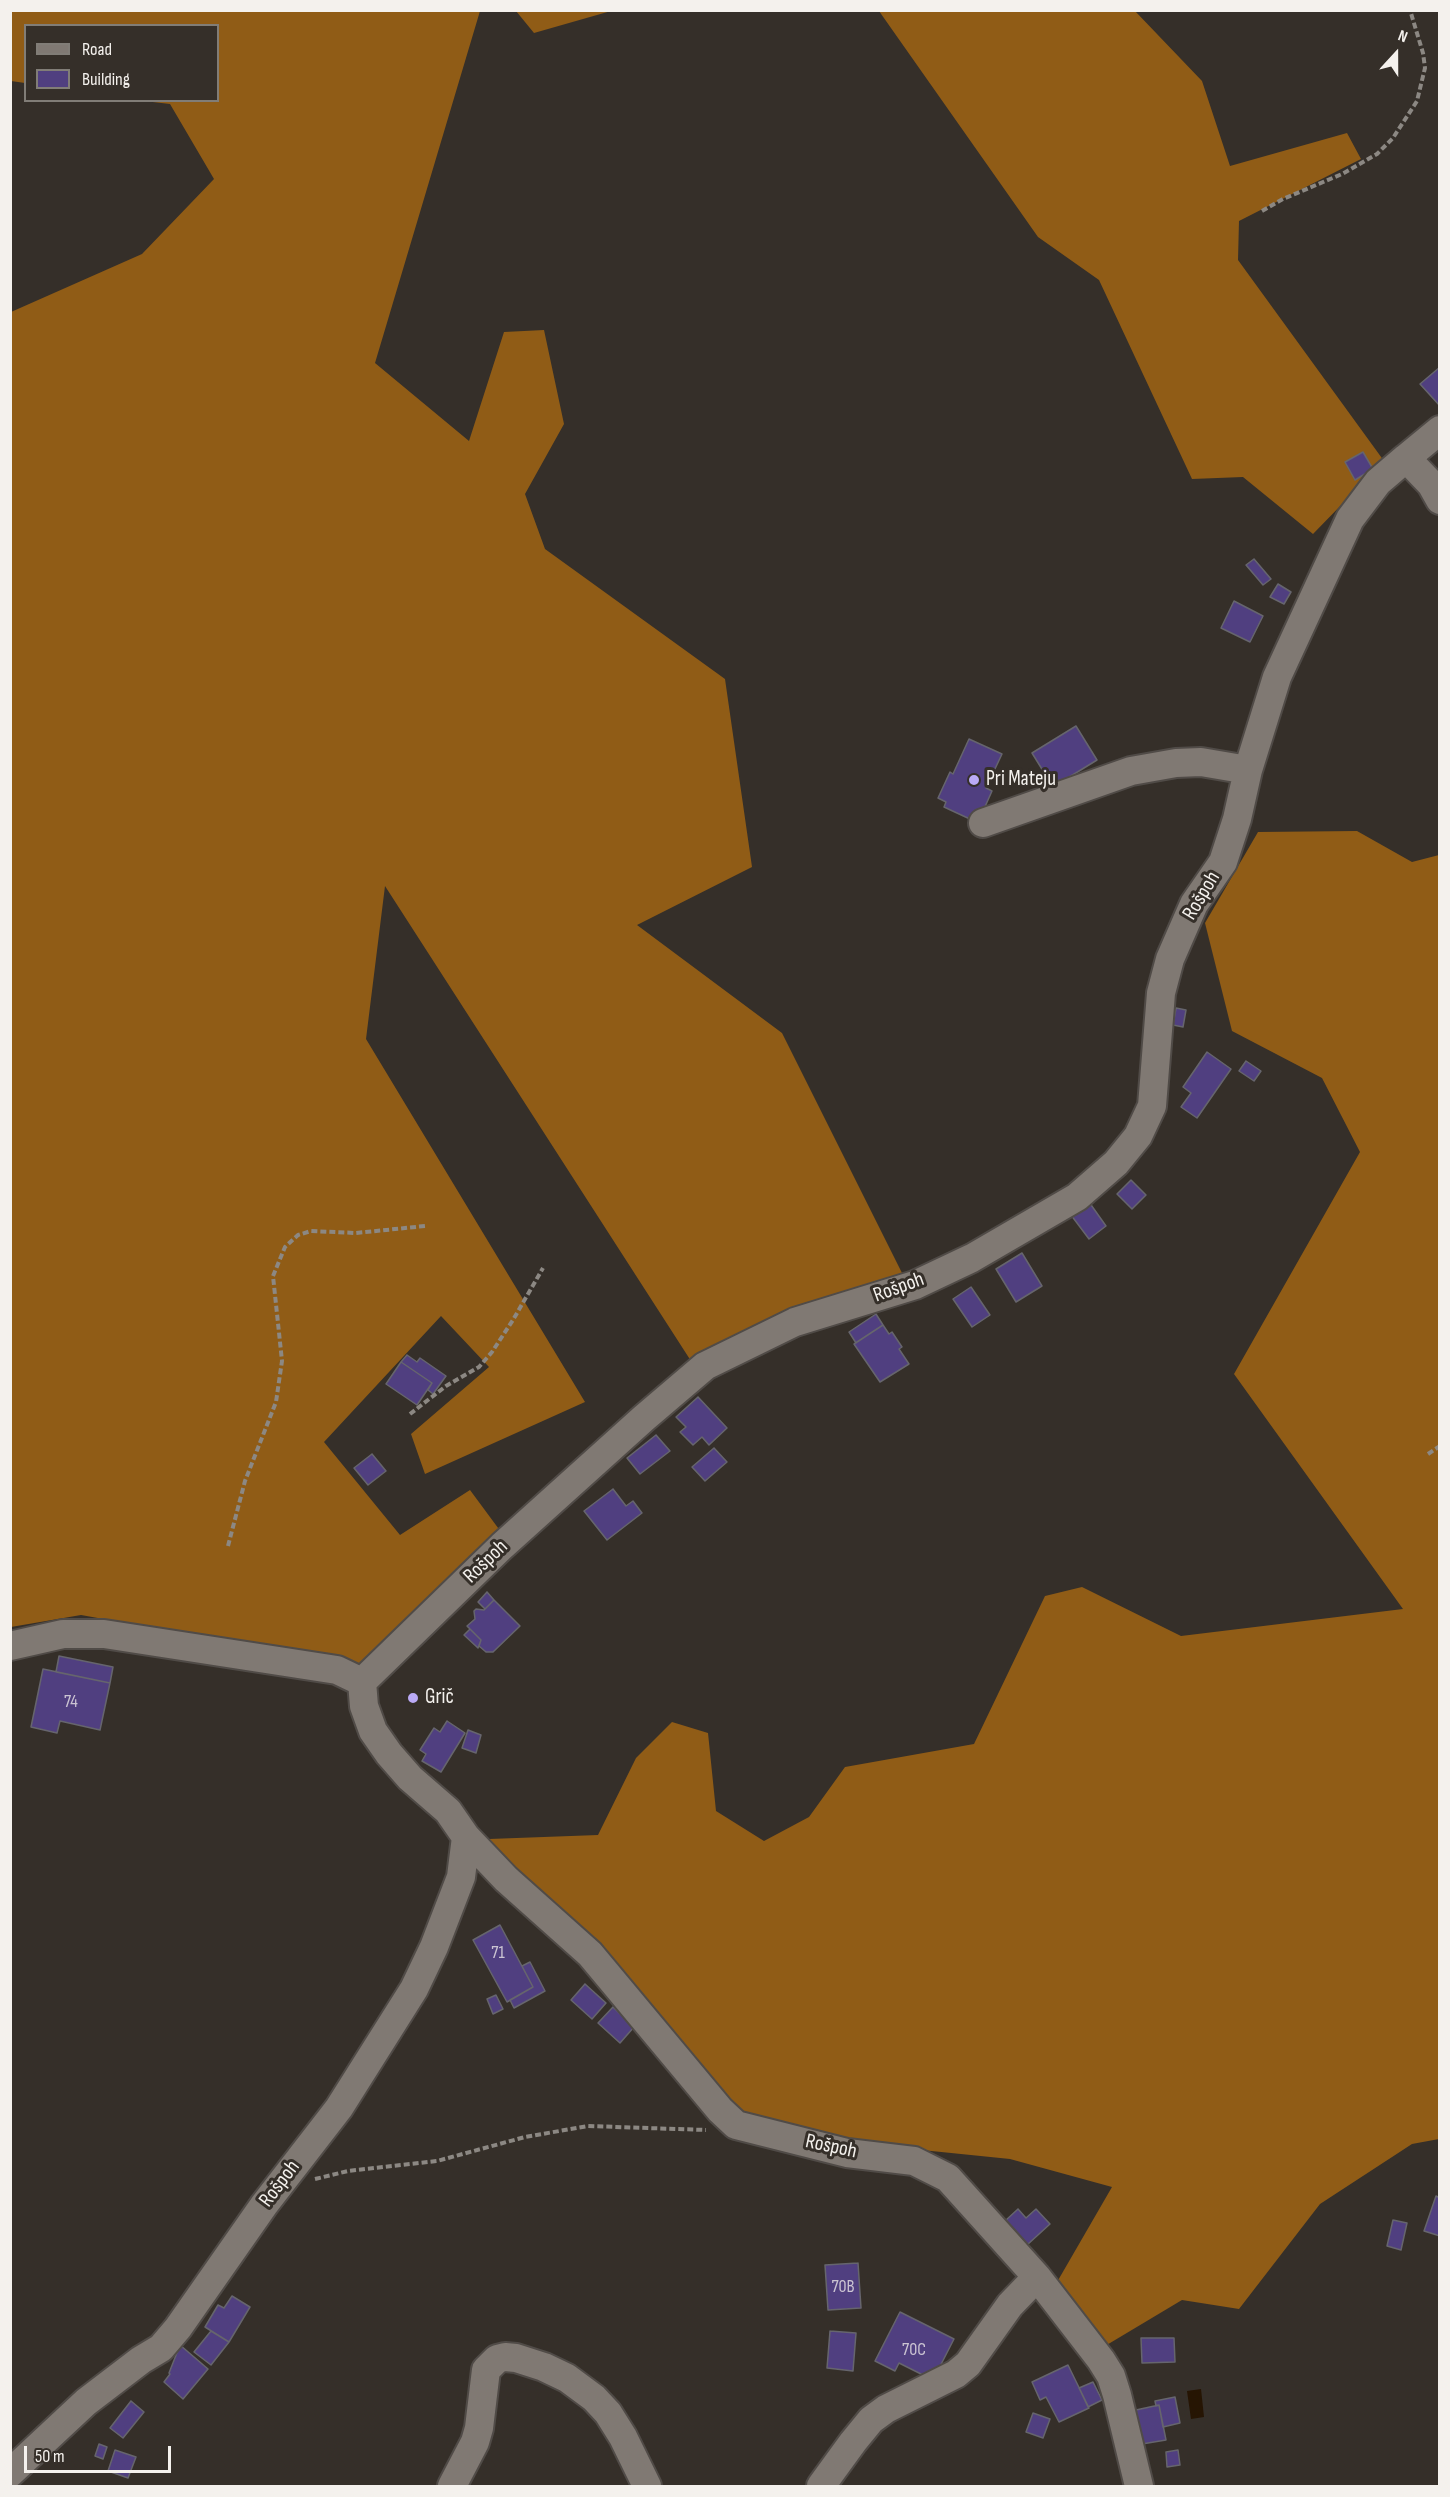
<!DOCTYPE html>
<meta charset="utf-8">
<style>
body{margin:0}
#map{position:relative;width:1450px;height:2497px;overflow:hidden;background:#352f29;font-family:"Sofia Sans Condensed",sans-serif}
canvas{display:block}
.frame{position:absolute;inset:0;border:12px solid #f4f1ed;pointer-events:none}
.legend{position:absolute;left:24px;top:24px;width:195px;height:78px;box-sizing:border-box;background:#352f29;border:2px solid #817d77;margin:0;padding:8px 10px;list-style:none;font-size:18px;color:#f4f1ed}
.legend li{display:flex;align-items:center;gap:12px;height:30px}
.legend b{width:30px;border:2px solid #817d77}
.north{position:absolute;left:1366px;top:24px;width:60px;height:60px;-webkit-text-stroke:4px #352f29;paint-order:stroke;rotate:21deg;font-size:16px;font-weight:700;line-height:24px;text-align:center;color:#f4f1ed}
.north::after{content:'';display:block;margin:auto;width:21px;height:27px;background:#f4f1ed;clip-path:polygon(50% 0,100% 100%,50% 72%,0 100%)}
.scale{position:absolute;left:24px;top:2446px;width:147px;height:27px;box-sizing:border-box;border:3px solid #f4f1ed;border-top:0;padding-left:8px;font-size:18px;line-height:21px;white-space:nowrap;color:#f4f1ed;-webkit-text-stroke:4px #352f29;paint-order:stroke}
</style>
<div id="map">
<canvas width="1450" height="2497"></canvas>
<div class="frame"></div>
<ul class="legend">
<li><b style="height:8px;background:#807973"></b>Road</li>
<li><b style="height:16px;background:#503f80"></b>Building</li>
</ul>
<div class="north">N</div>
<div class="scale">50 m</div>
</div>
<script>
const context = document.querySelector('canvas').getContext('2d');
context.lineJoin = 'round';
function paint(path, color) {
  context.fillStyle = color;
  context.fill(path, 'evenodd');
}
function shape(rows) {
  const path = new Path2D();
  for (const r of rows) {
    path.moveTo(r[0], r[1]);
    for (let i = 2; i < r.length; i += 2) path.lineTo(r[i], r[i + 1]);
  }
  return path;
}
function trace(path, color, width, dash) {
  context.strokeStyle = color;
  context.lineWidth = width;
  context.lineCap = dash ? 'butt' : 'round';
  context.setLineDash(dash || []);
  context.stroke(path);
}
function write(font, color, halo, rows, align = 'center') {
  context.font = font + ' "Sofia Sans Condensed",sans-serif';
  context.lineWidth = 6;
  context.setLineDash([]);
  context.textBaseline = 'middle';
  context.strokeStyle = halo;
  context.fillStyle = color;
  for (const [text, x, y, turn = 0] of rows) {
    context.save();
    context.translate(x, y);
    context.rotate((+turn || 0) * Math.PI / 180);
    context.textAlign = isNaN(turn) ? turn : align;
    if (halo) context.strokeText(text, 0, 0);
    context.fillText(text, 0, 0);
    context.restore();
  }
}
paint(shape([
 [11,11,480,11,375,363,469,441,504,332,544,330,564,424,525,494,545,549,725,679,752,867,637,925,782,1033,905,1279,691,1361,385,886,366,1039,585,1402,425,1474,411,1434,489,1367,441,1316,324,1442,400,1535,470,1490,504,1536,361,1665,81,1615,11,1627,11,312,142,254,214,179,170,104,144,101,218,100,218,26,26,26,25,83,11,81],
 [516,11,611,11,534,33],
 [879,11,1135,11,1202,81,1230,166,1347,133,1361,159,1239,221,1238,260,1384,461,1313,534,1243,477,1192,479,1099,280,1038,237],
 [1357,831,1412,862,1439,855,1439,2139,1412,2144,1320,2204,1239,2309,1182,2300,1100,2349,1053,2289,1112,2187,1010,2159,902,2148,769,2127,719,2099,506,1870,489,1839,598,1835,636,1758,672,1722,708,1733,716,1811,764,1841,809,1817,845,1767,974,1744,1045,1596,1082,1587,1181,1636,1403,1609,1234,1374,1360,1152,1322,1078,1232,1031,1205,923,1258,832]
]), '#905c16');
paint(shape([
 [1201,2389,1204,2417,1191,2419,1187,2391]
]), '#261503');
const building = shape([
 [1440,367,1440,406,1420,384,1440,367],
 [1363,452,1373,469,1355,480,1345,462,1363,452],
 [1254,559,1271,579,1263,585,1246,565,1254,559],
 [1278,584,1291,592,1284,604,1270,597,1278,584],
 [1234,601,1263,616,1250,642,1221,628,1234,601],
 [1076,726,1097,760,1053,787,1032,753,1076,726],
 [969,739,1002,754,986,788,992,791,980,818,972,820,944,807,946,802,938,798,950,772,953,774,969,739],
 [1176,1008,1186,1010,1183,1027,1173,1025,1176,1008],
 [1207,1052,1231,1069,1197,1118,1181,1107,1191,1093,1183,1087,1207,1052],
 [1246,1061,1261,1071,1254,1081,1239,1071,1246,1061],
 [1131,1180,1146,1195,1132,1209,1117,1194,1131,1180],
 [1089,1202,1106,1226,1089,1239,1071,1215,1089,1202],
 [1022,1253,1042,1286,1016,1302,996,1269,1022,1253],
 [971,1287,990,1315,972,1327,953,1299,971,1287],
 [876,1314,883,1325,856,1343,849,1332,876,1314],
 [883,1325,889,1334,892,1332,902,1347,899,1349,909,1364,880,1382,854,1344,883,1325],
 [407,1355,417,1362,420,1358,446,1376,433,1394,428,1390,432,1383,401,1362,407,1355],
 [401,1362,432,1383,417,1405,386,1384,401,1362],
 [698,1397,727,1428,709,1445,702,1437,693,1445,680,1432,686,1427,676,1417,698,1397],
 [656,1435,670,1451,640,1474,627,1458,656,1435],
 [714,1448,727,1462,705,1481,692,1467,714,1448],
 [372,1454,386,1471,368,1485,354,1468,372,1454],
 [613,1489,626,1506,633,1501,642,1513,607,1540,584,1511,613,1489],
 [487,1592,494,1600,485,1609,478,1602,487,1592],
 [494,1600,520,1626,493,1652,486,1652,479,1646,481,1640,467,1626,475,1619,474,1611,476,1609,484,1610,494,1600],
 [470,1629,481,1640,478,1648,464,1635,470,1629],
 [59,1656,113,1667,110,1683,56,1672,59,1656],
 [43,1669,110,1683,100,1730,60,1721,57,1733,31,1727,43,1669],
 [447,1721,465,1733,441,1772,422,1761,426,1754,420,1750,434,1728,440,1732,447,1721],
 [468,1730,481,1735,476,1753,462,1748,468,1730],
 [500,1925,533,1987,507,2002,473,1940,500,1925],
 [530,1962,545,1991,514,2008,510,2000,533,1987,522,1966,530,1962],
 [585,1984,606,2003,592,2019,571,2000,585,1984],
 [496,1995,503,2009,493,2014,487,1999,496,1995],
 [613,2007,634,2027,620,2043,598,2023,613,2007],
 [1436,2196,1440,2198,1440,2236,1424,2231,1436,2196],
 [1018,2209,1026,2218,1036,2209,1050,2224,1027,2245,1005,2221,1018,2209],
 [1393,2220,1407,2223,1401,2250,1387,2246,1393,2220],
 [858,2263,861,2308,828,2310,825,2265,858,2263],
 [232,2296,250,2307,229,2342,205,2327,218,2305,224,2308,232,2296],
 [900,2312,954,2339,933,2380,899,2363,895,2371,875,2361,900,2312],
 [211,2331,229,2342,211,2365,194,2352,211,2331],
 [830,2331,856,2333,853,2371,827,2368,830,2331],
 [1141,2338,1174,2338,1175,2362,1142,2363,1141,2338],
 [180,2345,208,2369,183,2399,164,2382,170,2374,169,2373,180,2345],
 [1068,2365,1089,2408,1059,2422,1046,2397,1040,2400,1032,2382,1068,2365],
 [1093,2382,1102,2400,1088,2407,1079,2388,1093,2382],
 [1175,2397,1180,2423,1163,2427,1159,2405,1156,2406,1155,2401,1175,2397],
 [131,2401,144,2412,123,2438,110,2428,131,2401],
 [1159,2405,1166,2440,1142,2444,1136,2410,1159,2405],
 [1033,2413,1050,2419,1043,2438,1026,2432,1033,2413],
 [99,2444,107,2447,103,2459,95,2456,99,2444],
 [115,2450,136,2457,128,2478,108,2471,115,2450],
 [1178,2450,1180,2465,1167,2467,1166,2452,1178,2450]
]);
paint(building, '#503f80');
trace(building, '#66656d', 1.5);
const minor = shape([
 [1406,458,1440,430],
 [983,823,1131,771,1176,763,1201,762,1248,770],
 [10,1646,63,1634,104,1634,337,1670,362,1682],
 [362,1682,502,1546,644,1418,705,1366,795,1322,915,1285,972,1258,1077,1197,1116,1163,1138,1136,1152,1106,1161,993,1170,959,1194,904,1223,862,1237,819,1248,770,1277,677,1350,519,1378,482,1406,458,1431,484,1440,500],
 [362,1682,364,1706,373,1731,389,1754,410,1778,448,1811,466,1837,506,1879,590,1954,720,2110,736,2125,847,2153,914,2161,948,2178,1037,2277,1101,2360,1111,2376,1117,2395,1139,2486],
 [10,2473,86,2402,141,2360,161,2348,178,2328,264,2205,339,2108,414,1989,434,1947,461,1877,466,1837],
 [452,2486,475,2442,479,2428,486,2370,497,2359,505,2357,516,2358,544,2367,567,2378,594,2398,608,2413,623,2437,647,2486],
 [821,2486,853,2442,871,2420,886,2409,956,2374,968,2364,1010,2305,1037,2277]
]);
trace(minor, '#504b47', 32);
trace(shape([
 [1262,211,1283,199,1342,174,1377,154,1393,138,1417,101,1425,68,1423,53,1410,10],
 [410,1414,446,1386,479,1367,492,1352,513,1320,543,1268],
 [1428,1454,1440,1446],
 [228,1546,245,1481,276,1402,282,1361,273,1276,285,1247,298,1235,311,1231,356,1233,425,1226],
 [315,2179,348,2171,437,2161,525,2137,588,2126,706,2130]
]), '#8c8883', 4, [6, 3]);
trace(minor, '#807973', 28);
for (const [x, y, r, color] of [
 [974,780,6,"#baaaf6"],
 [413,1698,6,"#baaaf6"]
]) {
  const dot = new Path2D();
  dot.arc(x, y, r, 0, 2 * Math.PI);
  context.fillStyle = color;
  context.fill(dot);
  trace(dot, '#352f29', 2);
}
write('18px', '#cbc4d2', null, [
 ["74",71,1702],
 ["71",498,1953],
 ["70B",843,2287],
 ["70C",914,2350]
]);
write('21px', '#f4f1ed', '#352f29', [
 ["Pri Mateju",986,780],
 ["Grič",425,1698]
], 'left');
write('21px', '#f4f1ed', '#352f29', [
 ["Rošpoh",1202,896,-59],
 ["Rošpoh",899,1288,-20],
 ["Rošpoh",486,1562,-44],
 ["Rošpoh",831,2147,12],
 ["Rošpoh",280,2184,-53]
]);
</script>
